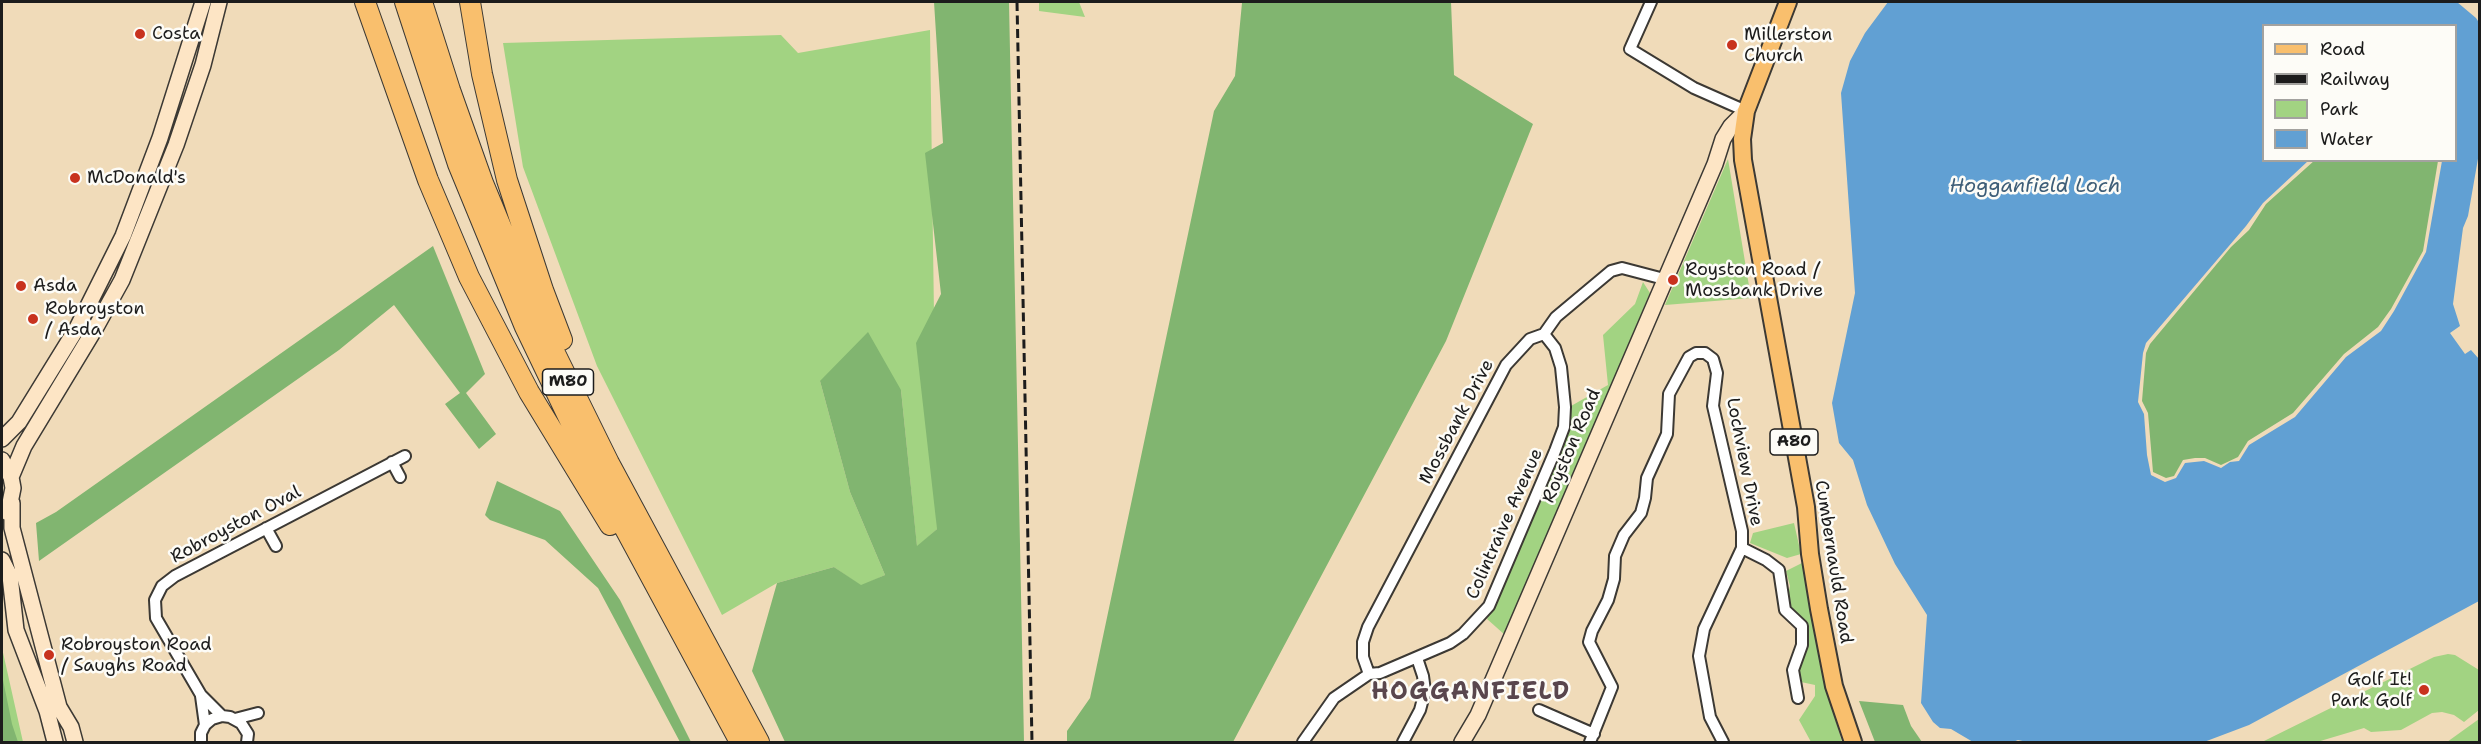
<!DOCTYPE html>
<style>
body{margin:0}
#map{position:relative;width:2481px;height:744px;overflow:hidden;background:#f0dbb9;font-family:"Shantell Sans",sans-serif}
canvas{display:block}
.frame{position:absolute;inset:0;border:3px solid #1c1c1c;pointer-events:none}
.legend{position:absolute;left:2262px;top:24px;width:195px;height:138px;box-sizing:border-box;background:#fdfcf7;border:2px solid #a3a29f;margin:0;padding:8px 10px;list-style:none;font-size:18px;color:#1c1c1c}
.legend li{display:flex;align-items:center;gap:12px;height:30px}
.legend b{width:30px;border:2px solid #a3a29f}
</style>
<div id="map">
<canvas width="2481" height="744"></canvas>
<div class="frame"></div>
<ul class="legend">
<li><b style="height:8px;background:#f9bf6d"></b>Road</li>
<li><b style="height:8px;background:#1c1c1c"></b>Railway</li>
<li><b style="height:16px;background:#a2d382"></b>Park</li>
<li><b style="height:16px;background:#61a0d3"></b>Water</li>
</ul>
</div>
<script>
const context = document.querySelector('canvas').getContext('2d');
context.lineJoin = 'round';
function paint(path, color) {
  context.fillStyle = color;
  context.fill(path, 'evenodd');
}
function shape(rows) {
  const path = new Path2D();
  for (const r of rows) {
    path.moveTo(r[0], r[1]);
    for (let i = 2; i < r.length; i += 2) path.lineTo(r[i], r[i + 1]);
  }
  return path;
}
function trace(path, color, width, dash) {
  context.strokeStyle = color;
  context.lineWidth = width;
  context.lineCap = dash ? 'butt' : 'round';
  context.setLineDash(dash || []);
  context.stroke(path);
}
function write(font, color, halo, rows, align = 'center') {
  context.font = font + ' "Shantell Sans",sans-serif';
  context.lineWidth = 5;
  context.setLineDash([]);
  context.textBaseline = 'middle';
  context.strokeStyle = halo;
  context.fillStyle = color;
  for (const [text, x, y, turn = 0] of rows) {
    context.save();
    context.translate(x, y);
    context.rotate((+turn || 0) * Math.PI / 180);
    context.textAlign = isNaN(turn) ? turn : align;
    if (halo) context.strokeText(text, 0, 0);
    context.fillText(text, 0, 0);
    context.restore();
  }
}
paint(shape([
 [1039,2,1079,2,1085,17,1039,11],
 [930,30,937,529,917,547,901,390,820,381,850,492,885,575,861,586,834,567,777,583,722,615,597,366,523,167,503,43,781,35,798,53],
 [1728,159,1751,298,1665,305],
 [1643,282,1650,293,1505,635,1487,619,1570,429,1571,406,1608,385,1603,335,1635,304],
 [1794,523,1801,554,1787,558,1750,543,1753,533],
 [1802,563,1826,686,1842,742,1811,742,1799,720,1815,696,1815,685,1801,682,1797,675,1807,645,1787,601,1790,586,1786,571],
 [2,648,23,742,2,742],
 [2448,654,2455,655,2479,670,2479,710,2464,722,2454,715,2442,712,2432,713,2401,730,2371,732,2364,728,2317,742,2262,742,2434,657],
 [2479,719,2479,742,2447,742]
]), '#a2d382');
paint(shape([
 [934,2,1009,2,1024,742,785,742,752,671,777,583,834,567,861,585,885,575,850,492,820,381,868,332,901,390,917,546,937,529,916,343,941,294,925,153,943,143],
 [1245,2,1451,2,1454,75,1533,124,1446,341,1233,742,1067,742,1067,731,1090,698,1214,111,1235,76,1242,3],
 [2315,160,2438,161,2423,251,2391,309,2378,327,2344,354,2293,413,2248,441,2238,457,2221,465,2205,458,2195,458,2183,460,2174,476,2166,478,2153,472,2148,413,2142,401,2146,353,2150,344,2231,247,2249,230,2266,204],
 [433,246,485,374,466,393,496,434,479,449,445,404,460,393,394,305,339,350,39,561,36,523,56,512],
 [497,481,560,511,620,600,691,742,680,742,598,588,545,540,490,520,485,515],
 [2,675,12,724,18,742,2,742],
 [1859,701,1903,705,1911,726,1922,742,1875,742]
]), '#81b570');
paint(shape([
 [1888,2,2457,2,2476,18,2480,24,2479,153,2468,216,2463,228,2453,304,2460,326,2450,333,2465,354,2471,350,2479,359,2479,601,2249,725,2204,742,2027,742,2018,740,2013,742,1973,742,1951,729,1940,728,1933,722,1921,703,1927,615,1895,564,1867,505,1853,460,1839,443,1832,403,1855,293,1841,93,1850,61,1865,33],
 [2264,26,2456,26,2456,160,2442,161,2426,252,2394,311,2381,331,2346,357,2295,417,2249,445,2239,461,2230,462,2221,468,2204,461,2185,463,2176,478,2165,482,2151,475,2147,455,2144,414,2138,402,2143,353,2146,343,2246,226,2263,203,2308,161,2264,160]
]), '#61a0d3');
const street = shape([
 [1651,2,1630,49,1694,88,1746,111],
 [392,462,400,477],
 [266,528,276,546],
 [1742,548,1766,560,1779,570,1785,610,1802,626,1802,645,1793,670,1798,698],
 [1369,674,1363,657,1363,642,1368,627,1506,365,1530,339,1544,334,1556,317,1611,271,1622,268,1664,279],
 [201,696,205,725],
 [1539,710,1594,734],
 [222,716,201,695,156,618,155,600,162,586,175,576,405,456],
 [235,719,258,713],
 [201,742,201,733,205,725,212,719,222,716,230,717,241,723,248,734,247,742],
 [1303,742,1334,698,1369,674,1380,673,1450,643,1463,634,1489,606,1555,451,1564,427,1565,407,1561,367,1555,348,1544,334],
 [1403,742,1420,710,1425,691,1423,676,1417,658],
 [1590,742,1612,687,1589,642,1592,631,1608,600,1614,579,1615,556,1624,535,1641,513,1645,498,1647,478,1667,434,1669,394,1689,357,1696,353,1705,353,1713,359,1717,373,1713,406,1742,531,1742,548,1704,629,1699,656,1710,717,1723,742]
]);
const secondary = shape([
 [2,439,19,422,77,328,123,236,160,138,203,2],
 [2,460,11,477,13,488,8,513],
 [11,477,24,446,96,327,122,280,176,145,203,65,219,2],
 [12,503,12,528,59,707,71,727,75,742],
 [2,560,10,576,16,630,47,711,55,742],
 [1462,742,1478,715,1715,164,1723,139,1731,126,1746,111]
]);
const primary = shape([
 [1788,2,1746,111,1742,139,1743,160,1806,507,1810,554,1819,609,1834,686,1853,742]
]);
const highway = shape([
 [365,2,428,180,469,277,529,392,610,525],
 [405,2,458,164,525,327,596,475,740,742],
 [422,2,450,90,483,183,544,331,609,463,759,742],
 [470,2,482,74,507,180,543,290,562,340]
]);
trace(street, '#3c3934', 14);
trace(secondary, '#3c3934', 18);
trace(primary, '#3c3934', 20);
trace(highway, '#3c3934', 22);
trace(street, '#fff', 10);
trace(secondary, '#fde5c5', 15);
trace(primary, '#f9bf6d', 16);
trace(highway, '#f9bf6d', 20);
trace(shape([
 [1017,2,1032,742]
]), '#1c1c1c', 3, [9, 4.5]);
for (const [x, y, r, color] of [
 [140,34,6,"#c8321e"],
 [1732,45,6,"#c8321e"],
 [75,178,6,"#c8321e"],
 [1673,280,6,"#c8321e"],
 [21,286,6,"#c8321e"],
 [33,319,6,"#c8321e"],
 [49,655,6,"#c8321e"],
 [2424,690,6,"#c8321e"]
]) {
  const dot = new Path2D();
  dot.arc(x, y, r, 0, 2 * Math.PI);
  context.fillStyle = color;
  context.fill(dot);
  trace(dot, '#fdfcf7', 2);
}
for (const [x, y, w] of [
 [568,382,51],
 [1794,442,48]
]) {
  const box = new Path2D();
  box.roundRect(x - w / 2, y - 13, w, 26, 4.5);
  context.fillStyle = '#fdfcf7';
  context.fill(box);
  trace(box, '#1c1c1c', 1.5);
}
write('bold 16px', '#1c1c1c', null, [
 ["M80",568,382],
 ["A80",1794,442]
]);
write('18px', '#1c1c1c', '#fdfcf7', [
 ["Costa",152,34],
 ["Millerston",1744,35],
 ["Church",1744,56],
 ["McDonald's",87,178],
 ["Royston Road /",1685,270],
 ["Mossbank Drive",1685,291],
 ["Asda",33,286],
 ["Robroyston",45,309],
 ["/ Asda",45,330],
 ["Robroyston Road",61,645],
 ["/ Saughs Road",61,666],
 ["Golf It!",2412,680,"right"],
 ["Park Golf",2412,701,"right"]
], 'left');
write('18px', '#1c1c1c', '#fdfcf7', [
 ["Mossbank Drive",1457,422,-62],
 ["Royston Road",1572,446,-67],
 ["Lochview Drive",1744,462,79],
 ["Colintraive Avenue",1505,524,-66],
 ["Robroyston Oval",236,525,-28],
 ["Cumbernauld Road",1833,562,81]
]);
write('italic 20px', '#3e5e78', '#fdfcf7', [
 ["Hogganfield Loch",2035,187]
]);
context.letterSpacing = '1.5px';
write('bold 24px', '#59464d', '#fdfcf7', [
 ["HOGGANFIELD",1471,693]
]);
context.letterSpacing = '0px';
</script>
